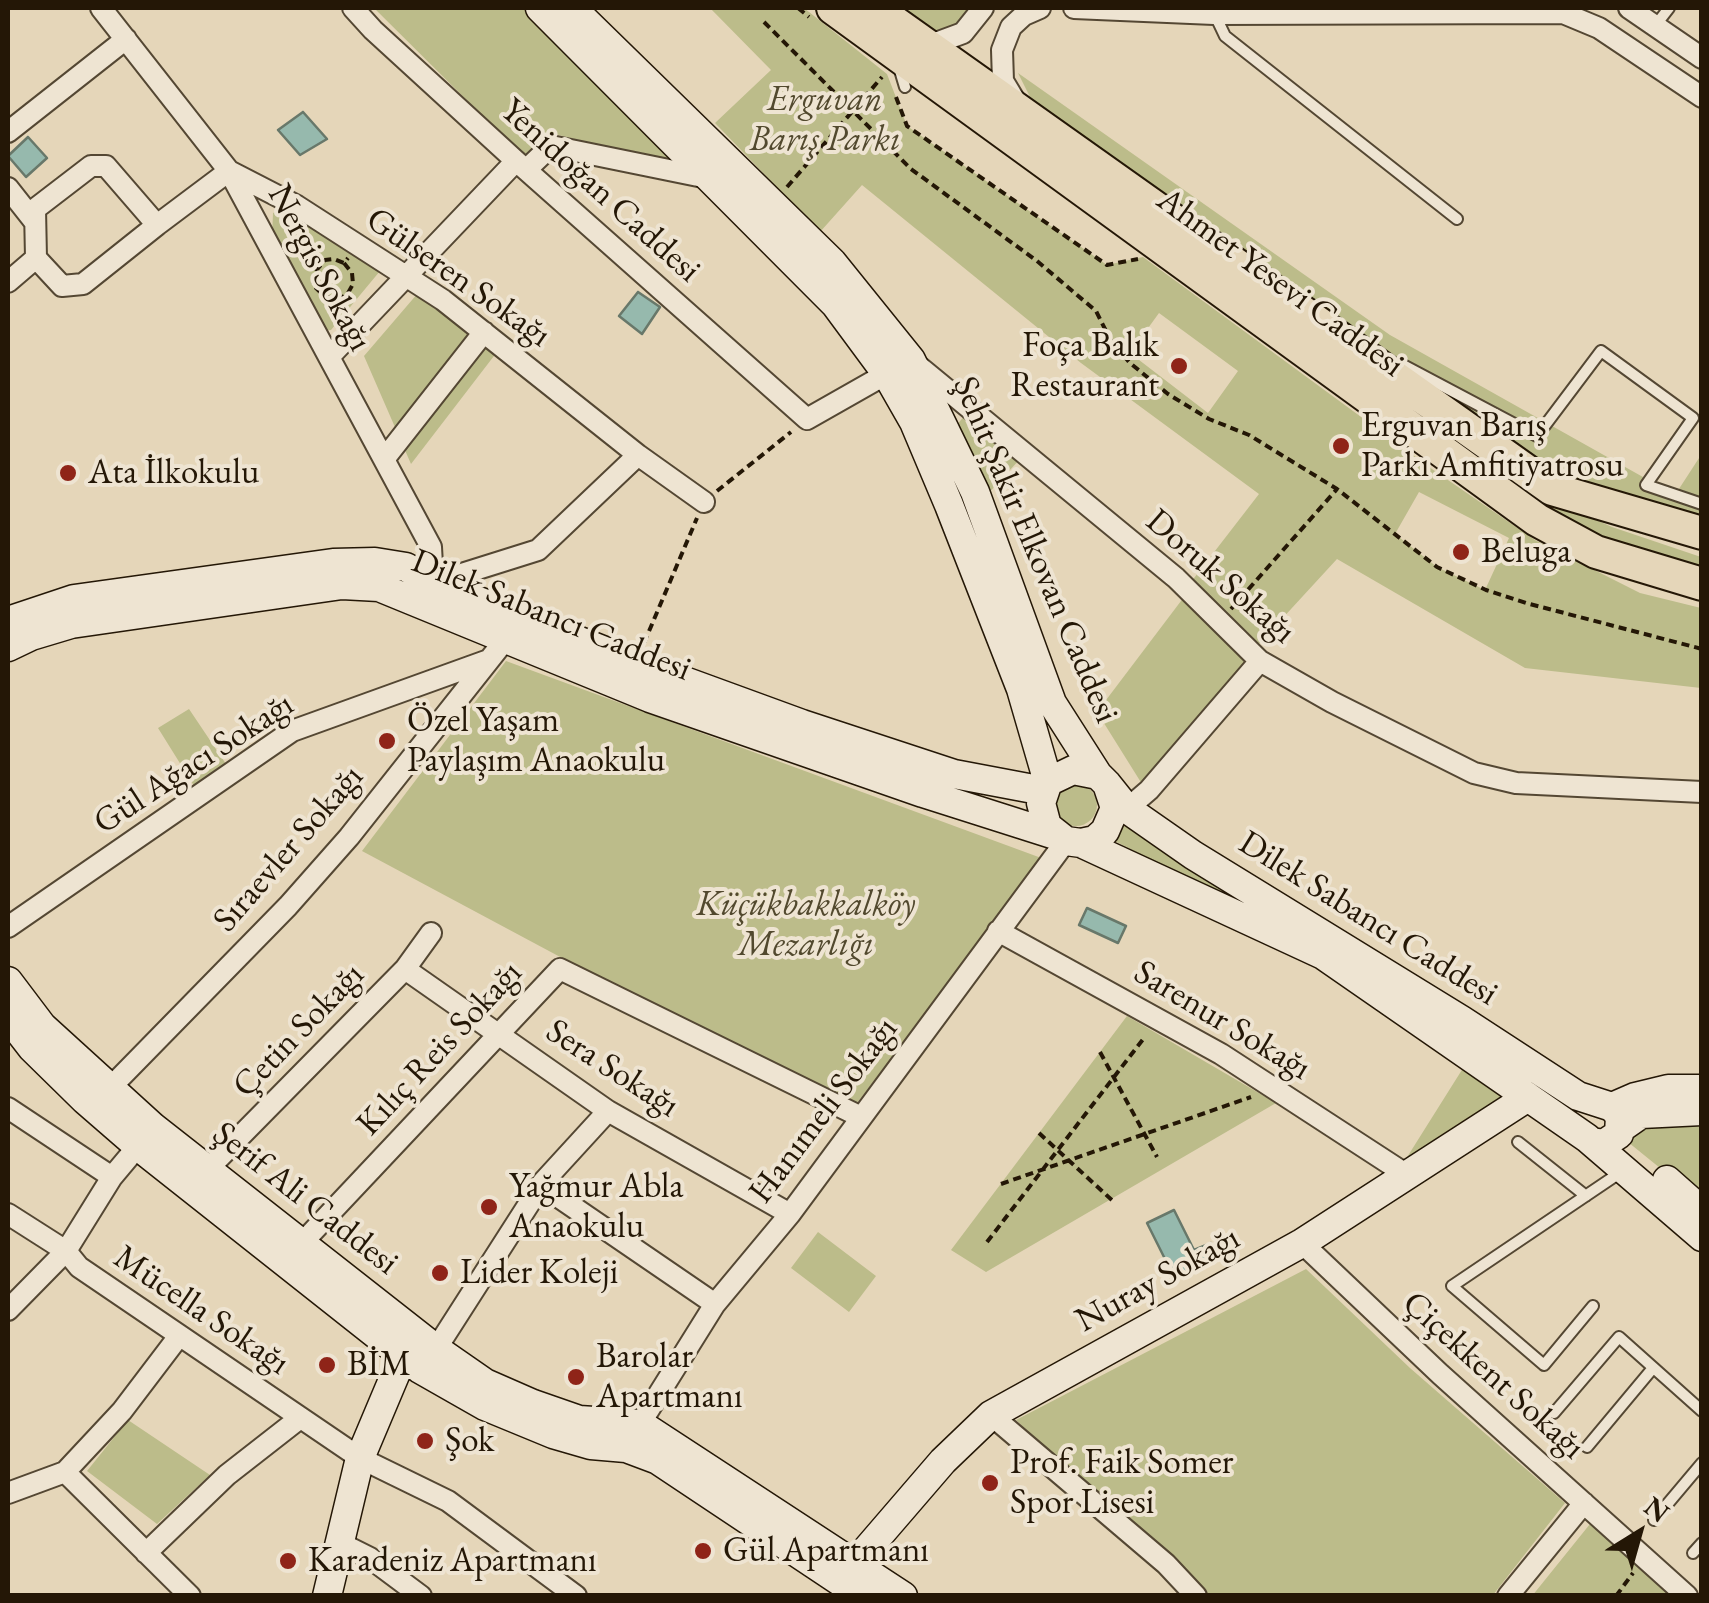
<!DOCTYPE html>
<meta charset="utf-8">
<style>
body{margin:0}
#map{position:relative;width:1709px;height:1603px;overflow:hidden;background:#e5d6b9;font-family:"EB Garamond",serif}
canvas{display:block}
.frame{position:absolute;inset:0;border:10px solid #241706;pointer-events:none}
.north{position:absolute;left:1589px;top:1483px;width:100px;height:100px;-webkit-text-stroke:8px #eee4d2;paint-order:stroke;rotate:37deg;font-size:28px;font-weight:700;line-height:40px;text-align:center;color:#241706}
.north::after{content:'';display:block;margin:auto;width:35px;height:45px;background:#241706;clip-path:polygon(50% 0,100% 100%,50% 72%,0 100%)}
</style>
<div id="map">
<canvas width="1709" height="1603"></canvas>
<div class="frame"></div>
<div class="north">N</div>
</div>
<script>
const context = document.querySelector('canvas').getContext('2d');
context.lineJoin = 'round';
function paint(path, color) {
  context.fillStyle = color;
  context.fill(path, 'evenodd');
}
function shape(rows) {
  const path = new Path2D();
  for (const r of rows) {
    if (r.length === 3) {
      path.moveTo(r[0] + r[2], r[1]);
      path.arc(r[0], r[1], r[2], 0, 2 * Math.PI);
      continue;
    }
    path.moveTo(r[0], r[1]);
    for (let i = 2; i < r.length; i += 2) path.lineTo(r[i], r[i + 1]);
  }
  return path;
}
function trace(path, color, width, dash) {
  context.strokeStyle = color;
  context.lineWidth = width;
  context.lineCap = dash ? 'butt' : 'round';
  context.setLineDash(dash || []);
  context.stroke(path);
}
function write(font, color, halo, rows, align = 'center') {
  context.font = font + ' "EB Garamond",serif';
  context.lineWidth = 8;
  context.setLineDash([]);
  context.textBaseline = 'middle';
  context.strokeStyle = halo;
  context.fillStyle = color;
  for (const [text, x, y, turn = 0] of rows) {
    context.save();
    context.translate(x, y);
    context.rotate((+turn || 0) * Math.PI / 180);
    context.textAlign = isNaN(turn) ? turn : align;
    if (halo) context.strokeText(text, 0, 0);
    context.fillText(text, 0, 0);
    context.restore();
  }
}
paint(shape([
 [374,8,530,8,685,167,551,133,525,158],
 [710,8,804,8,887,74,907,126,1107,265,1143,257,1432,469,1535,540,1640,593,1701,608,1701,688,1525,668,1337,559,1257,646,1191,582,1259,494,1081,363,862,185,820,232,715,123,771,70],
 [1159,313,1238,371,1208,413,1130,353],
 [1419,492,1509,538,1485,590,1437,567,1395,534],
 [861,8,1545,497,1612,527,1701,557,1701,573,1612,545,1543,508],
 [888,8,974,8,960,24,939,34,912,27],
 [1018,73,1390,335,1675,495,1701,455,1701,525,1558,475,1033,103],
 [285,208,380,271,331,330,321,331,272,238,273,213],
 [418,293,497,352,411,464,364,356],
 [967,413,1021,458,985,497,954,428],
 [1184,597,1254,661,1142,784,1097,712],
 [506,661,1044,859,850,1112,362,851],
 [189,709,228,767,196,789,158,728],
 [1076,805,21],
 [1124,825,1197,875,1316,939,1549,1092,1545,1099,1312,943,1113,840],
 [1127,1016,1276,1103,986,1272,951,1250],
 [1465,1065,1518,1095,1399,1170],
 [1637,1118,1701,1121,1701,1193,1697,1198,1623,1138],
 [818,1232,876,1276,849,1312,791,1268],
 [1306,1269,1410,1368,1565,1503,1493,1595,1202,1595,1016,1420],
 [128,1420,210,1475,157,1524,87,1471],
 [1590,1524,1672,1595,1532,1596]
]), '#bcbc8a');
const water = shape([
 [303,112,327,139,300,155,278,130,303,112],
 [28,137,47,158,26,177,8,156,28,137],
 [638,292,660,307,642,334,619,316,638,292],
 [1087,908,1126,926,1118,943,1079,925,1087,908],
 [1174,1210,1194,1250,1211,1243,1217,1256,1174,1277,1147,1223,1174,1210]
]);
paint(water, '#96b9ad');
trace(water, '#68786a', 2.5);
const lane = shape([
 [1215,15,1225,36,1457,219],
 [1655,26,1669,8],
 [899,67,905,87],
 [1401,364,1537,436,1601,351,1693,418,1646,485,1702,504],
 [1518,1142,1586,1196],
 [1593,1306,1544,1365,1452,1286,1621,1172],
 [1554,1413,1619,1337,1702,1411],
 [1587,1447,1653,1368],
 [1654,1520,1702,1463],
 [1693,1553,1702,1543]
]);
const street = shape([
 [101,8,229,171,431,547,433,583,538,550,638,455],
 [353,8,373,30,516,161,807,419,911,360,1176,578,1260,661,1332,702,1474,773,1516,783,1702,792],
 [1074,8,1214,14,1563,13,1599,28,1702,97],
 [1629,8,1702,58],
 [924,42,936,43,963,33,983,8],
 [1015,101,1003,81,1002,50,1011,27,1024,15,1040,8],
 [8,132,126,39],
 [527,169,551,146,708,178],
 [8,188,34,221],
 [157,225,83,284,62,286,36,258,35,209,91,166,106,166,157,225,229,171,297,206,443,300,638,455,704,502],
 [8,282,36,258],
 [330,356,516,161],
 [385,458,484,332],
 [1127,809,1149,790,1260,661],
 [8,927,292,731,486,661],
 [998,931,1221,1054,1407,1175],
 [405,969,608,1111,790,1214],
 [109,1089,288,906,349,837,505,640],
 [8,1108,112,1177],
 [207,1170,405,969,431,933],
 [541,1185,715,1304],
 [8,1214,66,1251,79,1267,360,1458,448,1501,576,1596],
 [302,1243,560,969,861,1117],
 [1302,1243,1440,1374,1687,1596],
 [8,1310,66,1251,112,1177,138,1146],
 [436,1349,543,1182,608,1111],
 [991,1415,1166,1564,1196,1596],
 [640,1424,715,1304,790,1214,1066,841],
 [65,1472,190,1596],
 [8,1493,65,1472,122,1411,179,1336],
 [338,1542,370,1558,421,1596],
 [146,1553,227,1475,300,1418],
 [1508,1596,1584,1503]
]);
const secondary = shape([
 [540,8,835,304,886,373,914,422,949,505,1021,689,1048,782],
 [572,8,832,262,911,360,975,492,1052,703,1098,775],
 [8,621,74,599,333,563,375,562,406,567,433,583,635,663,802,724,954,774,1044,791],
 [8,647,31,636,71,624,342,585,379,587,650,698,923,793,1055,835],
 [1107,784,1115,808,1105,831,1095,840,1081,843,1066,841,1047,826,1041,803,1048,782,1073,770,1098,775,1107,784,1127,809,1193,855,1463,1021,1578,1096,1612,1107,1620,1116,1619,1134,1604,1144,1592,1142],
 [1081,843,1323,955,1587,1138,1702,1237],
 [8,981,42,1026,153,1127,436,1349,485,1383,533,1404,579,1420,640,1424,903,1596],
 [8,1017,32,1048,85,1100,138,1146,420,1369,485,1406,553,1434,591,1445,626,1448,658,1460,862,1596],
 [1612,1107,1635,1097,1668,1089,1702,1089],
 [1621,1128,1641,1114,1702,1111],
 [1667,1180,1702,1211],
 [844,1576,943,1461,991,1415,1302,1243,1528,1097],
 [327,1596,360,1458,403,1356,413,1343]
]);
const primary = shape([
 [833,8,1537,520,1596,552,1702,584],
 [874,8,1552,489,1702,533]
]);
trace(lane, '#544733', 14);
trace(street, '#544733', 24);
trace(secondary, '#241706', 31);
trace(primary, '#241706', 36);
trace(shape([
 [798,8,809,17],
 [764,22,911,169,1037,261,1096,311,1111,341,1130,363,1168,394,1209,419,1249,435,1337,489,1437,567,1486,590,1526,603,1702,649],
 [896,97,907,126,1107,265,1138,259],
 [787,187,882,77],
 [296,229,290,236,322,263],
 [344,263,352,273,353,284,348,293,340,299,325,297,313,285,313,274,325,260,334,259,344,263,348,258],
 [717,491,791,432],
 [1231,609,1337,489],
 [644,643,697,518],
 [1100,1052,1157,1157],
 [1039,1133,1115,1203],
 [1001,1184,1251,1097],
 [987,1242,1144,1038],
 [1616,1596,1633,1573]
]), '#241706', 4, [8, 5]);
trace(lane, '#eee4d2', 10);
trace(street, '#eee4d2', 20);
trace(secondary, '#eee4d2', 28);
trace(primary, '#e5d6b9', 32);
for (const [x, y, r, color] of [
 [1179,366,10,"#8f2418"],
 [1341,446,10,"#8f2418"],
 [68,473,10,"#8f2418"],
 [1461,552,10,"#8f2418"],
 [387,741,10,"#8f2418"],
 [489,1207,10,"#8f2418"],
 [440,1273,10,"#8f2418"],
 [327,1365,10,"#8f2418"],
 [576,1377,10,"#8f2418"],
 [425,1441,10,"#8f2418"],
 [990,1483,10,"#8f2418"],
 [703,1551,10,"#8f2418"],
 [288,1561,10,"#8f2418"]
]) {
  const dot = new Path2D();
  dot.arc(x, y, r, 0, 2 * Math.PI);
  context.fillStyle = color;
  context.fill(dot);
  trace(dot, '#eee4d2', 4);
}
write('italic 35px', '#52492e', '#eee4d2', [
 ["Erguvan",825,100],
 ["Barış Parkı",825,140],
 ["Küçükbakkalköy",806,905],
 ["Mezarlığı",806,945]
]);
write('35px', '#241706', '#eee4d2', [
 ["Yenidoğan Caddesi",600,191,42],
 ["Nergis Sokağı",319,268,62],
 ["Gülseren Sokağı",458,278,35],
 ["Ahmet Yesevi Caddesi",1280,283,36],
 ["Şehit Şakir Elkovan Caddesi",1035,550,67],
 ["Doruk Sokağı",1220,577,41],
 ["Dilek Sabancı Caddesi",551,616,22],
 ["Gül Ağacı Sokağı",194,764,-33],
 ["Sıraevler Sokağı",289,849,-49],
 ["Dilek Sabancı Caddesi",1368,919,32],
 ["Sarenur Sokağı",1222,1021,31],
 ["Çetin Sokağı",299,1031,-46],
 ["Kılıç Reis Sokağı",440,1049,-47],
 ["Sera Sokağı",612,1069,33],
 ["Hanımeli Sokağı",824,1111,-53],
 ["Şerif Ali Caddesi",305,1199,38],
 ["Nuray Sokağı",1158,1280,-29],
 ["Mücella Sokağı",201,1311,34],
 ["Çiçekkent Sokağı",1493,1376,42]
]);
write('35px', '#241706', '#eee4d2', [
 ["Foça Balık",1159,346,"right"],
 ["Restaurant",1159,386,"right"],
 ["Erguvan Barış",1361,426],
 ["Parkı Amfitiyatrosu",1361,466],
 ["Ata İlkokulu",88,473],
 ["Beluga",1481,552],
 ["Özel Yaşam",407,721],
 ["Paylaşım Anaokulu",407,761],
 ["Yağmur Abla",509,1187],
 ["Anaokulu",509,1227],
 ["Lider Koleji",460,1273],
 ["Barolar",596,1357],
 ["Apartmanı",596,1397],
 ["BİM",347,1365],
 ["Şok",445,1441],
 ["Prof. Faik Somer",1010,1463],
 ["Spor Lisesi",1010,1503],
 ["Gül Apartmanı",723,1551],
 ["Karadeniz Apartmanı",308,1561]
], 'left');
</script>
